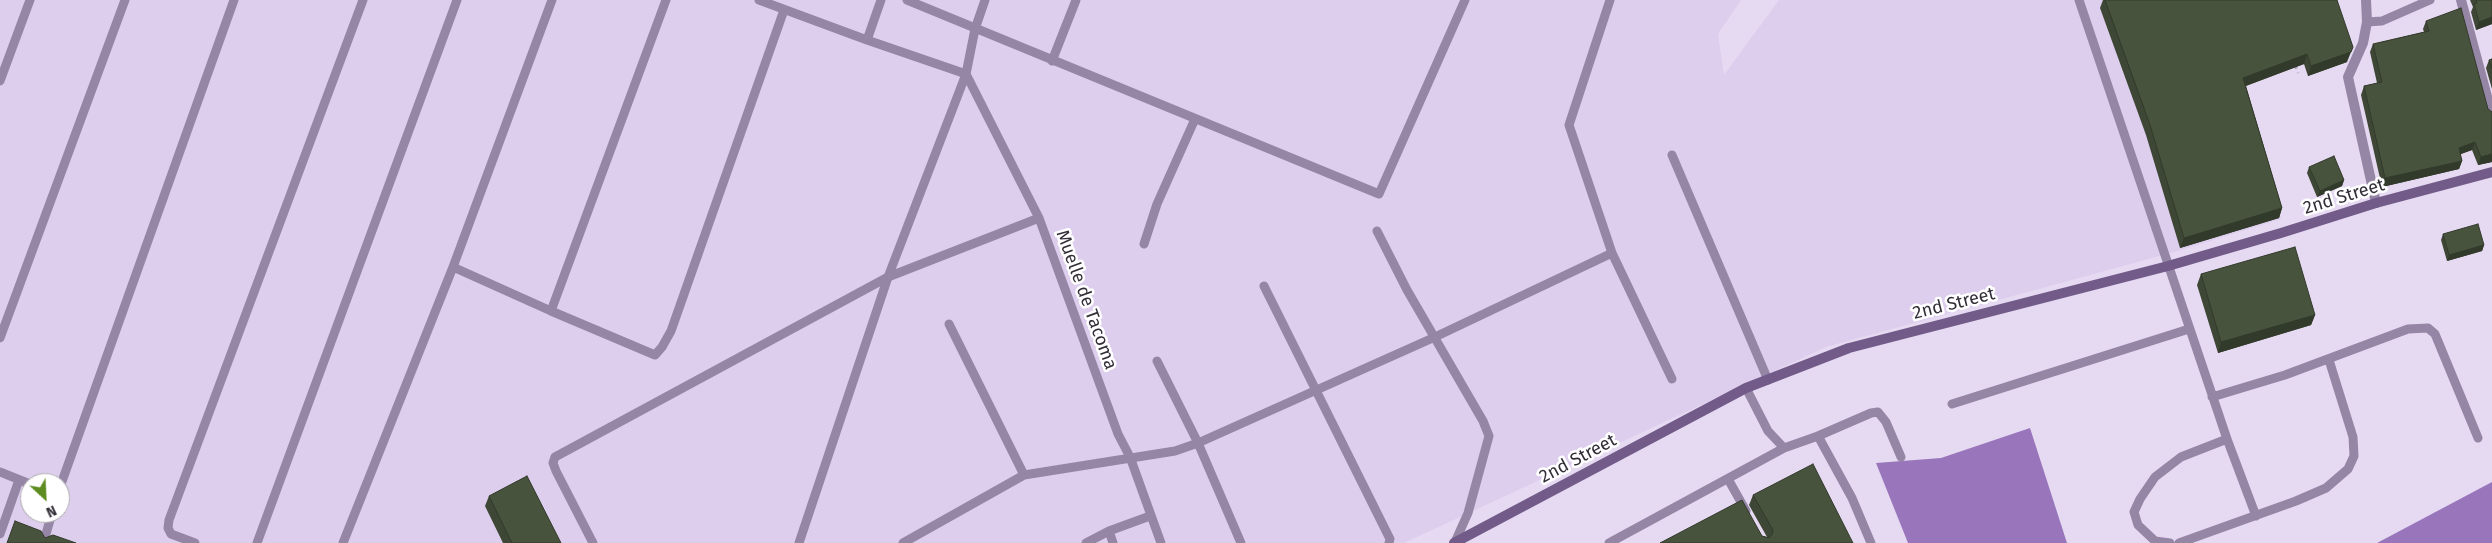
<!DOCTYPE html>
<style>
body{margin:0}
#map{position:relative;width:2492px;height:543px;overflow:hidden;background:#e6daf3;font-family:"Fira Sans",sans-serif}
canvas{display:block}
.north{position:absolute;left:20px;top:473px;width:50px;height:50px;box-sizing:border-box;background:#fff;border:1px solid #adabaf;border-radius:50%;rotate:155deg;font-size:14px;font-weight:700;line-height:20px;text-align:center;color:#322e37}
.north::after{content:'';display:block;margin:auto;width:18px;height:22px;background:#5c8b1f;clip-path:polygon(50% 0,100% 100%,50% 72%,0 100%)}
</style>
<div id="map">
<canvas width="2492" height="543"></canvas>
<div class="north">N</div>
</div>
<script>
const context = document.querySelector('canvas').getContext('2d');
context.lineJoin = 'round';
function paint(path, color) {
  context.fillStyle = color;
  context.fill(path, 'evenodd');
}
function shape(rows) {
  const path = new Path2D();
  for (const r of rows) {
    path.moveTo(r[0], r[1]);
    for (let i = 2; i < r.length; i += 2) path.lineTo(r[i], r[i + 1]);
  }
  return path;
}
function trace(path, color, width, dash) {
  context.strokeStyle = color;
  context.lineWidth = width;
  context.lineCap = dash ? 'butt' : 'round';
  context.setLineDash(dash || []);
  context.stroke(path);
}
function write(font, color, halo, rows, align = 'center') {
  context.font = font + ' "Fira Sans",sans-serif';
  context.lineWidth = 5;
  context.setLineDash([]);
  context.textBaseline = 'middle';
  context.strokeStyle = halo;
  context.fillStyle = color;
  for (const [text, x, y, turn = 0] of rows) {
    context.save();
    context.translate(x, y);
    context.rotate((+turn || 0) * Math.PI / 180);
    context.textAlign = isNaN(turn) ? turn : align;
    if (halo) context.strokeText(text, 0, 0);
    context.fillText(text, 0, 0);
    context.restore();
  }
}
paint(shape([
 [0,0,1741,0,1718,34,1724,75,1779,0,2210,0,2281,219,2178,251,1826,347,1404,543,0,543],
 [30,483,60,483,60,513,30,513]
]), '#ddceed');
paint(shape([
 [2030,428,2067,543,1908,543,1876,463,1941,458],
 [2492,482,2492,543,2377,543]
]), '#9976bb');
trace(shape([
 [2295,65,2298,73]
]), '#aaa1b5', 3, [4, 4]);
trace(shape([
 [759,0,867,40,966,74],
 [907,0,1379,194,1465,0],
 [2079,0,2227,439,2181,457,2155,477,2140,499,2134,512,2138,525,2155,541,2170,543],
 [2367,22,2382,21,2430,0],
 [867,40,881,0],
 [1052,61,1076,0],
 [966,74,1039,218,1118,434,1130,457,1161,543],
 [0,81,30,0],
 [1672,155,1768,380],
 [1377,231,1407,290,1483,421,1489,436,1468,513,1455,542],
 [1144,244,1157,204,1195,119],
 [1612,253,1672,379],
 [453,267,551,311,666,0],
 [1264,286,1390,539,1389,543],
 [551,311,655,355,662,347,671,331,784,10],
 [949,324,1024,475],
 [0,338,125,0],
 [1157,361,1198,443,1241,543],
 [1746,388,1768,431,1784,448,1818,436,1852,498,1871,543],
 [2212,397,2285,375,2408,329,2428,328,2435,334,2478,438],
 [1952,404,2189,329],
 [1818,436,1871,413,1878,412,1886,422,1901,457],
 [2227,439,2256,516],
 [0,472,30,484],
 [1728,479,1746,511],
 [60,487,234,0],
 [1109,531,1113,543],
 [0,534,19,480],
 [44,541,52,513],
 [195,543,171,534,168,528,169,520,363,0],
 [257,543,457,0],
 [343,543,453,267,552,0],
 [593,543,556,471,553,463,555,457,888,277,1039,218],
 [799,543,888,277,966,74,975,29,985,0],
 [903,543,1024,475,1175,451,1198,443,1435,337,1612,253,1569,125,1610,0],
 [1086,543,1109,531,1150,516],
 [1609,543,1784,448],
 [2179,543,2296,501,2326,488,2348,469,2354,456,2353,437,2329,360]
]), '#9586a6', 9);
trace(shape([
 [2366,0,2367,22,2363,43,2348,77,2376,203],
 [2461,0,2492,115]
]), '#9586a6', 10);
trace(shape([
 [1454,543,1746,388,1849,348,2168,266,2281,233,2376,203,2492,172]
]), '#725b88', 10);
paint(shape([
 [2103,0,2337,0,2347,62,2308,76,2304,64,2246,86,2282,208,2279,218,2180,248,2146,135,2100,8],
 [2470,0,2492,0,2492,24,2476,30,2471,12,2473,7],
 [2426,21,2488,109,2492,162,2478,165,2472,150,2460,154,2462,161,2459,169,2382,187,2361,95,2364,86,2377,83,2370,52,2373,44,2424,32,2423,29],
 [2492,59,2492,89,2486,68,2489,60],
 [2309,167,2344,180,2342,186,2317,197,2307,173],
 [2443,234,2484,245,2482,251,2447,261,2441,240],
 [2201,274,2315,315,2311,325,2218,353,2197,285],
 [1753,495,1853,543,1660,543,1762,536,1767,537,1749,505],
 [489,496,561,543,503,543,485,506]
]), '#3e4735');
paint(shape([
 [2492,17,2492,24,2476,30,2479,22],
 [2353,47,2347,62,2308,76,2311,66],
 [2307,54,2304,64,2240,88,2243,78],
 [2475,142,2472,150,2456,156,2459,148],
 [2492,154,2492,162,2478,165,2481,157],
 [2462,161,2459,169,2382,187,2385,178],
 [2344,180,2342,186,2317,197,2320,191],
 [2282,208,2279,218,2180,248,2184,238],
 [2484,245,2482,251,2447,261,2449,255],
 [2315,315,2311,325,2218,353,2221,342]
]), '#323a2b');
const building = shape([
 [2105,0,2337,0,2353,47,2351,52,2311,66,2307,54,2243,78,2282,208,2184,238,2150,125,2105,0],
 [2476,0,2492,0,2492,17,2479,22,2474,4,2477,3,2476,0],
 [2461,8,2488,109,2492,112,2492,154,2481,157,2475,142,2459,148,2462,161,2385,178,2364,86,2382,82,2373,44,2429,31,2426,21,2461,8],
 [2492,59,2492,69,2489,60,2492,59],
 [2334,156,2344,180,2320,191,2309,167,2334,156],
 [2478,224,2484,245,2449,255,2443,234,2478,224],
 [2295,247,2315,315,2221,342,2201,274,2295,247],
 [1813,464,1853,543,1660,543,1742,500,1762,536,1769,538,1772,535,1773,530,1753,495,1813,464],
 [527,476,561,543,512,543,489,496,527,476],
 [15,521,41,531,45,538,53,535,76,543,7,543,15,521]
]);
paint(building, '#48533e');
trace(building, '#323a2b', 1);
write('18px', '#322e37', '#fff', [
 ["2nd Street",2344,197,-17],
 ["Muelle de Tacoma",1086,300,70],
 ["2nd Street",1954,304,-14],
 ["2nd Street",1578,459,-28]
]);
</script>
